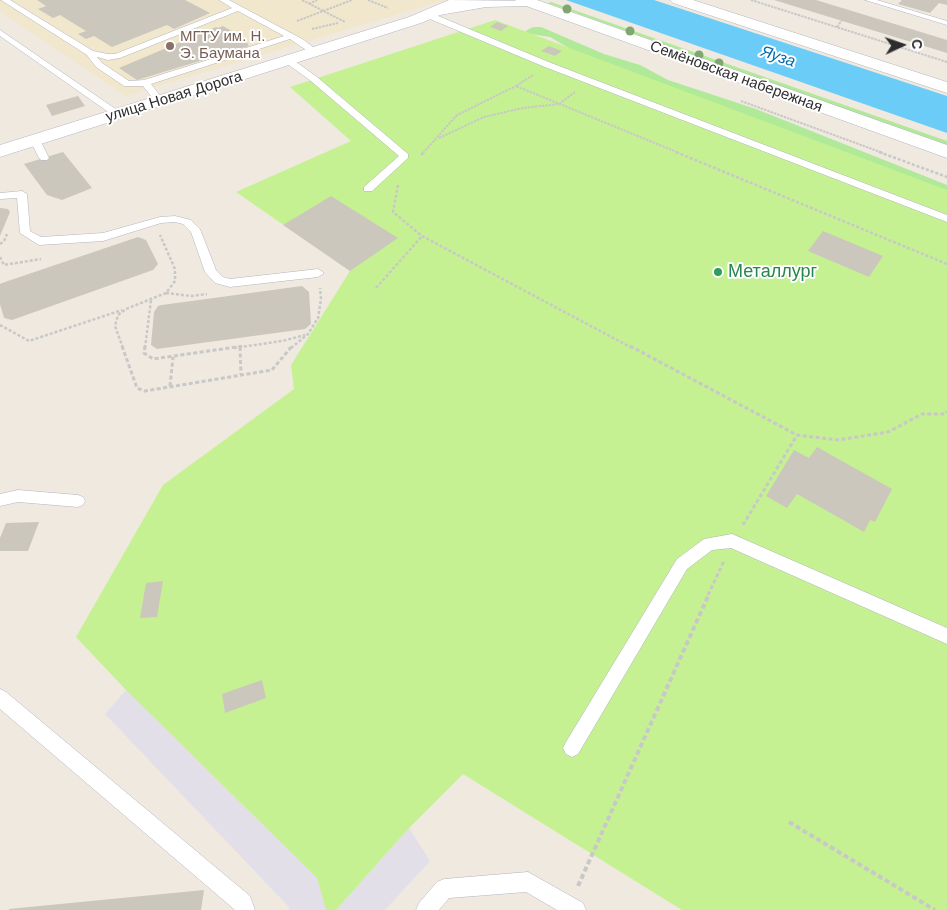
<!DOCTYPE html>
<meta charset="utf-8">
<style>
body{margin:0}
#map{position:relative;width:947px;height:910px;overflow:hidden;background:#efe9df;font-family:Arial,sans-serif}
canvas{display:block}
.north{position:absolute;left:877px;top:20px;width:50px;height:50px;-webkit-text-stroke:4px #fff;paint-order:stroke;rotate:87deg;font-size:14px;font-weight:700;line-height:20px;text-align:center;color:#2d2d2d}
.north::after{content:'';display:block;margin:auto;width:18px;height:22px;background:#2d2d2d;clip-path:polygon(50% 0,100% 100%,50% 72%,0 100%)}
</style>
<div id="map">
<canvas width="947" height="910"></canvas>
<div class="north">С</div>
</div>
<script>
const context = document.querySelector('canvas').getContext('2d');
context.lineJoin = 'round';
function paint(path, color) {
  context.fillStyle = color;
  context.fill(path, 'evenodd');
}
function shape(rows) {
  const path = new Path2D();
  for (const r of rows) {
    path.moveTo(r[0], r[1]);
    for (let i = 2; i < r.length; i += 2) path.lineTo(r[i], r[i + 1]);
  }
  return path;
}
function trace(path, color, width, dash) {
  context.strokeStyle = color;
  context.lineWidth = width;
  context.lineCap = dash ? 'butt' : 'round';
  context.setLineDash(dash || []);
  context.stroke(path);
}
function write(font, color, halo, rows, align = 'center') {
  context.font = font + ' Arial,sans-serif';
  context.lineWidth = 4;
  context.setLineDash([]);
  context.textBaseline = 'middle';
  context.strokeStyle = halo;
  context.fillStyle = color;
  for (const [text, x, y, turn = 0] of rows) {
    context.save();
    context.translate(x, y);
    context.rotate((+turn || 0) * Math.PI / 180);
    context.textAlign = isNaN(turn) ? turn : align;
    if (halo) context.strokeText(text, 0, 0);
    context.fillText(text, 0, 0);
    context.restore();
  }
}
paint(shape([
 [126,690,317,878,326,910,289,910,289,907,105,714],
 [409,828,430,861,385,910,336,910]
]), '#e2dfe8');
paint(shape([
 [0,0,445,0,125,96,0,11]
]), '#f1e7cd');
paint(shape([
 [551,2,947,141,947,146,548,3],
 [533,27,541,27,604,54,640,65,668,80,756,109,947,185,947,211,574,51,550,37,525,33,527,30]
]), '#b0e998');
paint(shape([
 [495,20,947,190,947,910,682,910,463,774,409,828,336,910,326,910,317,878,126,690,76,637,163,485,294,389,291,365,350,271,236,192,351,141,290,87]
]), '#c5f193');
paint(shape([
 [566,0,654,0,947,96,947,133]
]), '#6bcdf7');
paint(shape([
 [37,0,185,0,210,13,174,29,167,25,112,47,94,36,86,39,78,34,86,31,60,15,53,18,38,9,46,6],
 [774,0,816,0,947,40,947,53],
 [902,0,947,0,947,5,939,3,930,13,898,4],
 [497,22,508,26,501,31,490,27],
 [223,26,244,38,249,46,137,80,119,68,216,27,218,28],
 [549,46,562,51,555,56,541,51],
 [78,96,85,106,52,116,46,105],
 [63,152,92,188,62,200,47,195,24,164],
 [331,196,398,238,350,271,283,225],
 [0,208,8,209,10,212,0,236],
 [823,231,883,256,869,277,808,251],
 [138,237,146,240,158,264,153,270,12,320,4,318,0,304,0,284,2,283],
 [302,286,309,292,311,324,305,329,157,349,151,345,154,312,158,306,162,305],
 [817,447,892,489,875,522,870,520,864,532,797,494,787,508,766,496,794,450,809,458],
 [39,522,28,551,0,551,0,538,6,523],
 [163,581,157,617,140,618,146,583],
 [262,680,266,698,225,713,222,694],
 [204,890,201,910,9,910,9,909]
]), '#cbc7bd');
const service = shape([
 [1,0,10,0,93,51,108,54,115,54,232,8,219,0,229,0,304,40,319,52,312,54,290,39,151,84,164,101,160,104,157,103,143,86,124,86,96,67,87,55,1,0],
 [238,11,284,36,144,80,129,81,102,63,97,57,108,60,120,58,238,11],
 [865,0,877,0,947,21,947,25,865,0],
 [425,13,431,13,551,63,947,215,947,222,545,67,425,17,425,13],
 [0,30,120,112,120,116,114,116,0,36,0,30],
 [286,59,292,59,317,77,408,154,408,158,372,191,364,191,364,187,399,156,311,81,286,63,286,59],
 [35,137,40,140,49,158,47,160,41,160,39,158,30,140,35,137],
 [22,191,27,194,30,231,41,237,103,233,160,217,175,216,191,220,200,229,216,270,223,277,230,279,318,269,324,273,318,277,230,287,215,283,205,272,191,232,183,224,175,222,161,223,103,241,39,245,20,233,17,198,0,199,0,193,22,191],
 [18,490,78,495,83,497,85,501,83,505,78,507,18,502,0,506,0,494,18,490],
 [732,534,947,628,947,644,731,548,712,550,687,569,578,754,572,757,566,754,563,748,566,742,677,559,704,539,732,534],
 [0,689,6,692,250,896,255,910,235,910,0,709,0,689],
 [528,872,583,903,586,910,557,910,526,892,449,898,439,910,416,910,419,903,437,882,444,879,528,872]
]);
const minor = shape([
 [449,0,534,1,531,4,526,6,486,7,440,15,421,23,0,157,0,145,409,17,449,0]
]);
const secondary = shape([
 [515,0,537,0,947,145,947,158,518,3,515,0],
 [670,0,693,0,947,82,947,93,673,3,670,0]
]);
trace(service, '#b3b4c1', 1);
trace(minor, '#b3b4c1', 1);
trace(secondary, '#b3b4c1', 1);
trace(shape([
 [302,0,345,22],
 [368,0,388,8],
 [751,0,947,62],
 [309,4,317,0],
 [297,21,352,0],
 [837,27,842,20],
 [312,29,338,23],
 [533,75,516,86,679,153],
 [741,101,883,153],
 [439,138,484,117,523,108,559,104,575,92],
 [423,153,457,115,516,86]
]), '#c8c8c8', 2, [2.5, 1]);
trace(shape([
 [676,152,947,264],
 [879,152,947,177],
 [421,155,424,152],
 [398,185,393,212,422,236,632,348],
 [0,244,4,241,7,234],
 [0,257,4,265,41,259],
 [376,288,422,236],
 [166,293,191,296,207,294],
 [0,325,29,341,122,310],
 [123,348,115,326,118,315,126,309,166,293,175,281,175,269,160,235],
 [145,348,151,300],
 [234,348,282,341,305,335],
 [291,348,308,334,318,318,321,299,320,288]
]), '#c8c8c8', 2.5, [3, 2]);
trace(shape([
 [122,346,137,388,145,391,272,370,292,346],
 [145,346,144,353,153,359,243,346],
 [630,346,797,435,838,440,888,432,922,414,945,414,947,411],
 [240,347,241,375],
 [170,386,173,357],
 [743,525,797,435],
 [708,595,724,561]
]), '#c8c8c8', 3, [4, 2.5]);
trace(shape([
 [789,822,935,910],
 [578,886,709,594]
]), '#c8c8c8', 4, [5, 3]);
paint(service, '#fff');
paint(minor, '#fff');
paint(secondary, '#fff');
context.fillStyle = '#80a770';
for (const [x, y] of [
 [567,9],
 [630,31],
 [699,55],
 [719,63]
]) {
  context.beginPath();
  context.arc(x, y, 4.5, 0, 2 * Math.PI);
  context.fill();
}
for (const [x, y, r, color] of [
 [170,46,5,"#8d6e63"],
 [718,272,5,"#2e9e5b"]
]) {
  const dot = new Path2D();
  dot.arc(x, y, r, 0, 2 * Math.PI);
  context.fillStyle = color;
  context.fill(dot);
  trace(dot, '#fff', 2);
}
write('15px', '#785e54', '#fff', [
 ["МГТУ им. Н.",180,37],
 ["Э. Баумана",180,54]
], 'left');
write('15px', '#2d2d2d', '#fff', [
 ["Семёновская набережная",736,77,20],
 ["улица Новая Дорога",174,97,-17]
]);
write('italic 16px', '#046aaa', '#fff', [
 ["Яуза",778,57,19]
]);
write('18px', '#27864d', '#fff', [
 ["Металлург",728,272]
], 'left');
</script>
